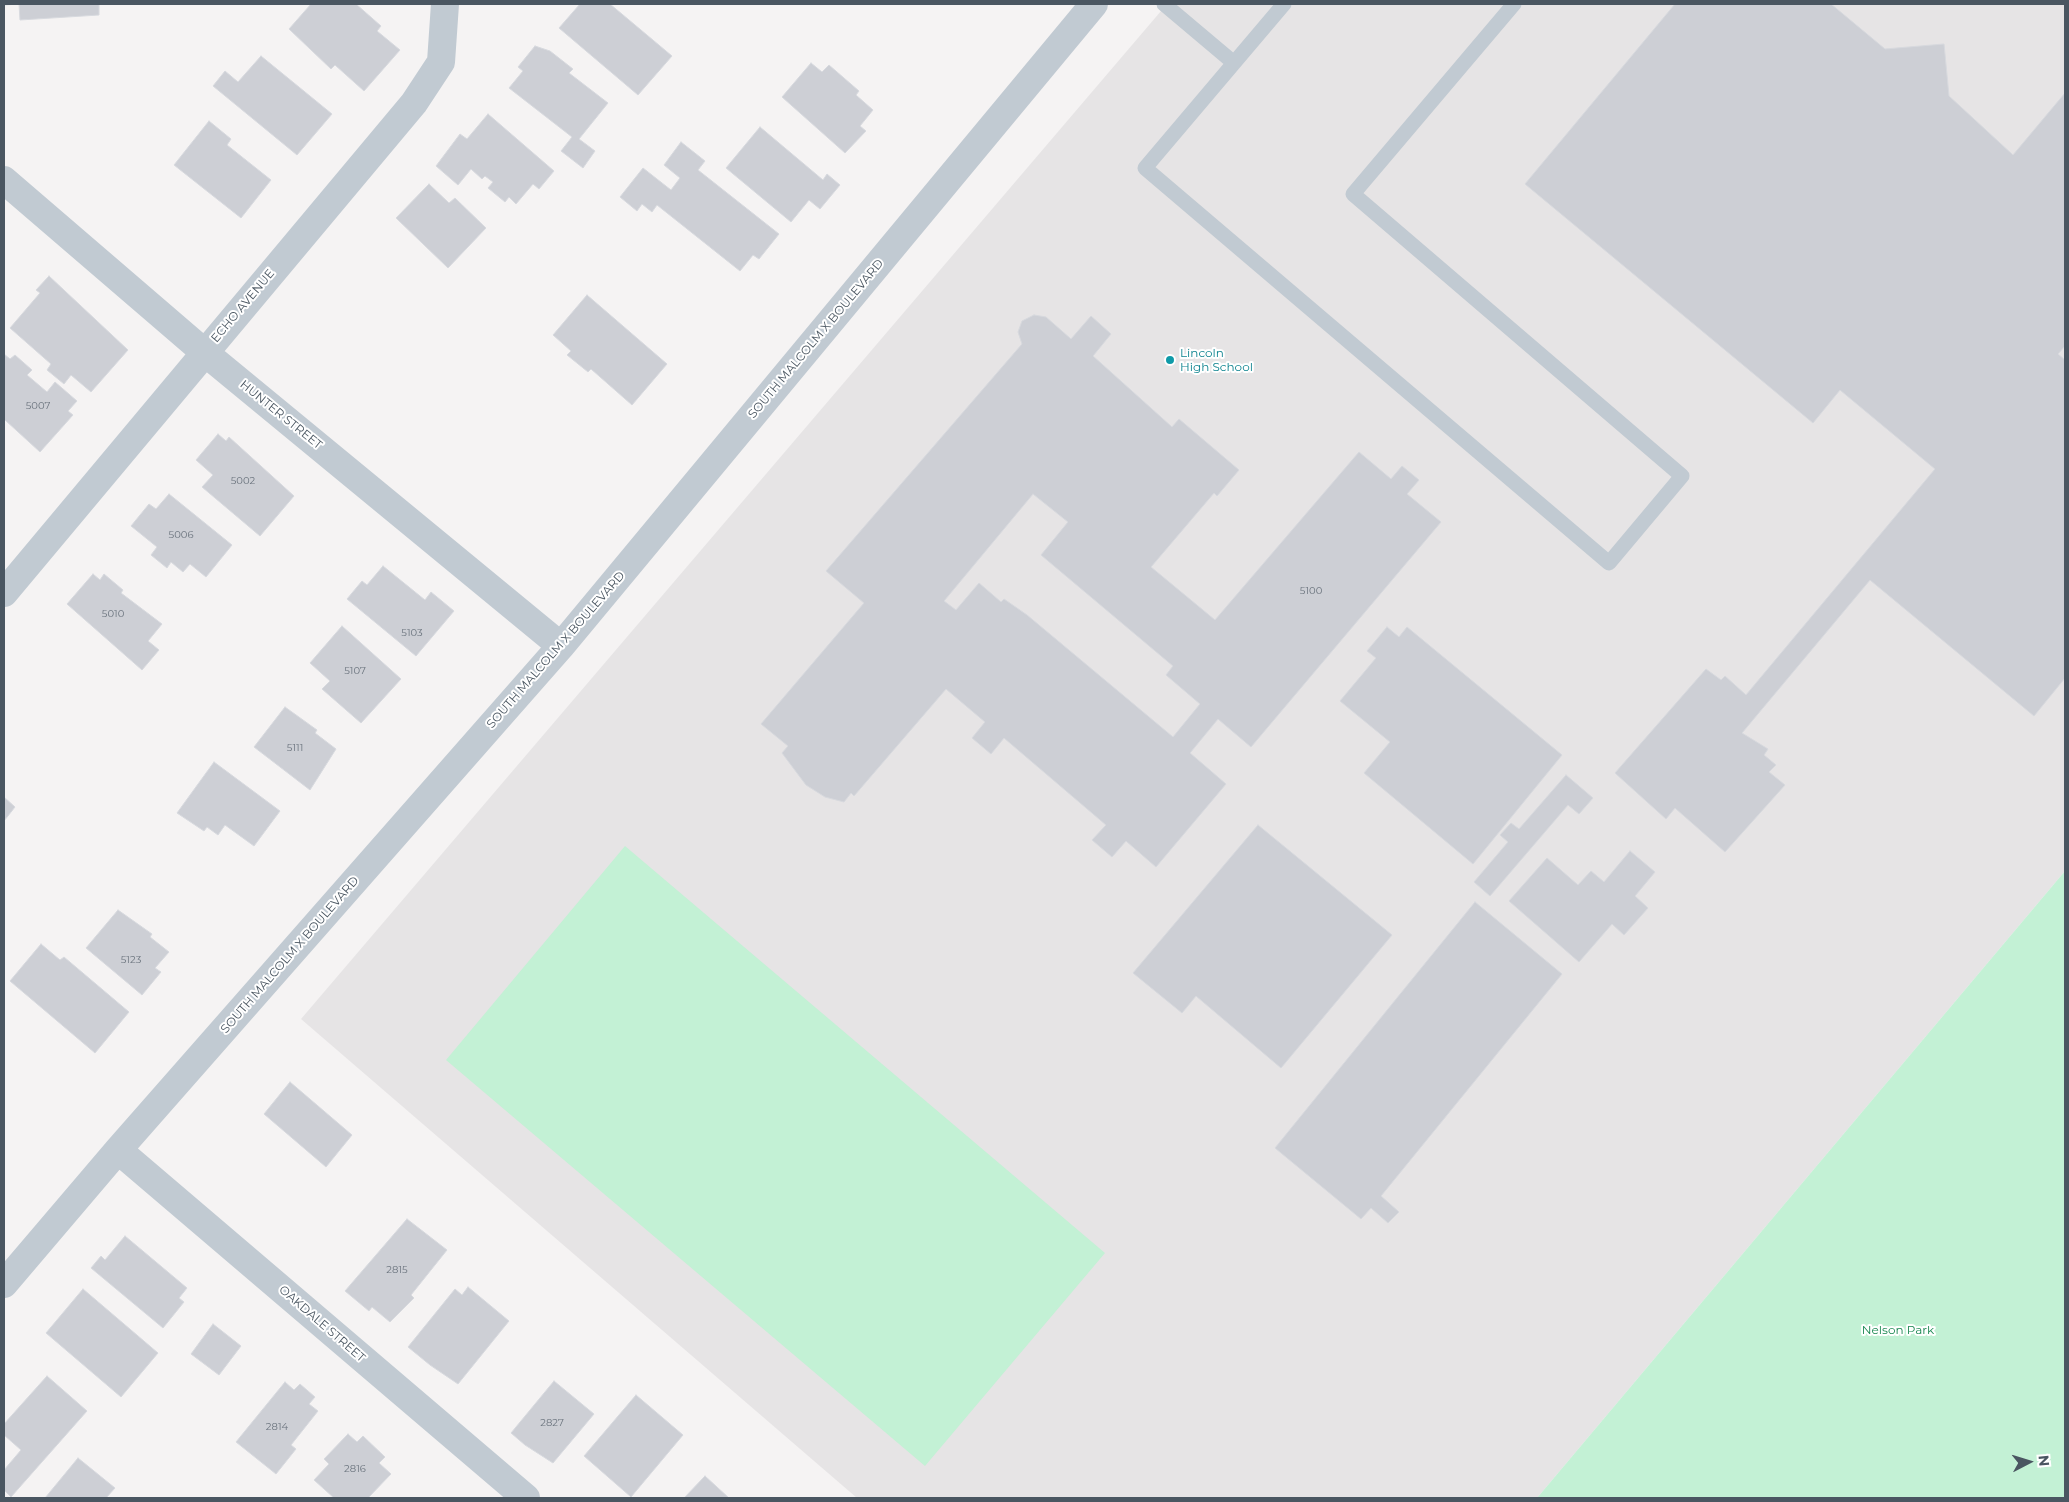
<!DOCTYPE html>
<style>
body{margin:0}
#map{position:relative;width:2069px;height:1502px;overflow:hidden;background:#f5f3f3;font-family:Montserrat,sans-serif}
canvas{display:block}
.frame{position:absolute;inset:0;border:5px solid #4a5661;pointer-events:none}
.north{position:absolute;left:2004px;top:1437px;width:50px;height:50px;-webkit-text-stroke:4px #fff;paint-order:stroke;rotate:85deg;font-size:14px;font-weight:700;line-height:20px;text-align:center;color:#4a5661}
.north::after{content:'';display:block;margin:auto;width:18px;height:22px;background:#4a5661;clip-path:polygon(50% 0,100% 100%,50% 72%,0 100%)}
</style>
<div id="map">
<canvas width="2069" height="1502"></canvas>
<div class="frame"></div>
<div class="north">N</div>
</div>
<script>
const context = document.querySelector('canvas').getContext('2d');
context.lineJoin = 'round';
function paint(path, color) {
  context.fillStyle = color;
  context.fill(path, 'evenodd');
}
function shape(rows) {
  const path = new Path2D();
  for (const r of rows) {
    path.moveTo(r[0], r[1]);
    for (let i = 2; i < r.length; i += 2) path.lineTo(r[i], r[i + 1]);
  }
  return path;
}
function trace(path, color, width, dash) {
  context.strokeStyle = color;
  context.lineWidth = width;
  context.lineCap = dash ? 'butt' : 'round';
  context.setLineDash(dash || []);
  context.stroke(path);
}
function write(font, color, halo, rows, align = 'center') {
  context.font = font + ' Montserrat,sans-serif';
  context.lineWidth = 4;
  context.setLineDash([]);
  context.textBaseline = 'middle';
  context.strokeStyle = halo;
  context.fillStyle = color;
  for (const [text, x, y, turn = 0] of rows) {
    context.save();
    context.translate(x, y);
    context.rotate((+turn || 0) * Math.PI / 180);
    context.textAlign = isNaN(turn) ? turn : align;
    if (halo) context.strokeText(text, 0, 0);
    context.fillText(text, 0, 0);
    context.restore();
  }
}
paint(shape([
 [1167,4,2065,4,2065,871,1537,1498,857,1498,301,1019]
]), '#e6e4e5');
paint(shape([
 [625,846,1105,1253,925,1466,446,1060],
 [2065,871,2065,1498,1537,1498]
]), '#c3f1d5');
const building = shape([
 [4,4,99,4,99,15,20,20,19,4,4,5,4,4],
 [311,4,356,4,381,26,377,31,400,50,364,91,335,65,331,69,289,29,311,4],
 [580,4,610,4,672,56,638,95,559,28,580,4],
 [1675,4,1831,4,1885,49,1944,44,1949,96,2013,155,2065,93,2065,346,2058,354,2065,360,2065,678,2034,716,1870,580,1742,733,1768,749,1764,755,1776,765,1769,772,1785,785,1725,852,1675,808,1666,819,1615,773,1706,669,1721,680,1725,676,1746,695,1935,469,1840,390,1813,423,1525,184,1675,4],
 [535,46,550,51,573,69,569,73,608,103,579,139,595,151,583,168,561,151,572,137,509,88,523,71,518,67,535,46],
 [261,56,332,114,297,155,213,86,225,71,238,82,261,56],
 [811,63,822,72,829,65,859,91,856,95,873,110,860,126,866,131,845,153,782,97,811,63],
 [488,114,554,171,539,189,533,184,516,204,509,197,505,202,488,188,493,182,485,176,482,179,471,169,458,185,436,166,460,134,467,139,488,114],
 [209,121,231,139,227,145,271,180,241,218,174,165,209,121],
 [760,127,823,180,827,174,840,185,820,209,809,200,791,222,726,168,760,127],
 [681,142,705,161,698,170,779,234,759,259,753,255,740,271,657,205,652,212,642,204,637,211,620,197,643,168,671,190,680,178,664,165,681,142],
 [429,184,449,203,455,198,486,228,448,268,396,218,429,184],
 [49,276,128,350,91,392,71,375,64,384,47,370,51,364,10,328,40,293,36,290,49,276],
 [587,295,667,364,632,405,591,369,588,372,567,355,571,351,553,335,587,295],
 [1034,315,1046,317,1071,339,1091,316,1111,334,1093,356,1172,427,1179,419,1239,470,1217,496,1214,493,1151,567,1215,620,1359,452,1391,479,1402,466,1419,480,1407,494,1441,522,1251,747,1218,719,1190,753,1226,784,1156,867,1126,841,1112,857,1092,840,1106,825,1004,738,991,754,972,738,985,722,946,689,854,796,851,793,844,802,825,797,806,785,782,753,788,746,761,724,864,603,826,571,1022,344,1018,332,1022,321,1034,315],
 [1033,494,1068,522,1041,555,1173,666,1166,675,1200,704,1173,737,1027,615,1004,599,1001,602,979,583,956,610,944,601,1033,494],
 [4,354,10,359,15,355,32,370,27,375,47,392,55,382,77,401,68,411,73,415,40,452,5,420,4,421,4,354],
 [218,434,226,441,229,437,294,496,260,536,202,487,213,475,196,460,218,434],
 [169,494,232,545,206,577,190,564,183,572,171,562,167,568,151,555,157,547,131,526,149,504,156,509,169,494],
 [383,566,425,600,431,592,454,611,416,656,347,599,362,581,367,585,383,566],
 [93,574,100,580,104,574,123,590,121,593,162,624,148,641,159,650,142,670,67,604,93,574],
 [342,626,401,679,361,723,322,689,330,681,310,663,342,626],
 [1387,627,1399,637,1407,627,1562,755,1473,864,1364,773,1390,742,1340,701,1376,658,1367,651,1387,627],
 [285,707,317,730,315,733,336,749,310,790,254,747,285,707],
 [214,762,280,811,254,846,225,825,218,835,207,827,204,831,177,813,214,762],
 [1566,775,1593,798,1579,814,1568,805,1490,896,1474,882,1508,842,1500,835,1511,823,1519,829,1566,775],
 [4,797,15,807,4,821,4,797],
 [1258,825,1392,935,1281,1068,1196,996,1182,1013,1133,973,1258,825],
 [1630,851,1655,872,1635,896,1648,908,1624,935,1612,924,1579,962,1509,901,1547,858,1578,885,1591,871,1604,882,1630,851],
 [1475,902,1562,974,1381,1196,1399,1212,1388,1223,1371,1208,1361,1219,1275,1148,1475,902],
 [118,910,152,934,150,937,169,952,155,968,161,972,142,995,86,948,118,910],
 [41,944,60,960,64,957,129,1012,95,1053,10,981,41,944],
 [290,1082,352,1135,326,1167,264,1114,290,1082],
 [407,1219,447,1250,411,1295,414,1298,390,1322,372,1307,369,1311,345,1291,407,1219],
 [125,1236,187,1288,179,1298,184,1302,163,1328,91,1268,101,1256,105,1260,125,1236],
 [468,1287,509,1321,458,1384,430,1365,408,1347,455,1289,462,1295,468,1287],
 [83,1289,158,1353,121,1397,46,1333,83,1289],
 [213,1324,241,1346,219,1375,191,1354,213,1324],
 [47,1376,87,1411,11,1497,4,1490,4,1470,21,1450,4,1435,4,1424,47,1376],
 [554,1381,594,1414,553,1463,525,1445,511,1433,554,1381],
 [285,1382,294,1390,300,1384,315,1397,309,1404,318,1411,291,1445,296,1449,276,1474,236,1442,285,1382],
 [636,1395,683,1435,631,1497,584,1456,636,1395],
 [348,1434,357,1442,363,1436,385,1457,379,1463,391,1474,368,1498,334,1498,314,1480,329,1464,324,1459,348,1434],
 [78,1458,115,1488,106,1498,45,1498,78,1458],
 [705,1476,729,1498,684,1498,705,1476]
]);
paint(building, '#cdcfd5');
trace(building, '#d7d9de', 1);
trace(shape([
 [1164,4,1234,63],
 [1284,4,1145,168,1609,563,1682,476,1353,194,1514,4]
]), '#c1cad2', 15);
trace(shape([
 [4,180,204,352,561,646],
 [4,593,414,103,441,62,445,4],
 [118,1150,526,1498],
 [4,1284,118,1150,561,646,1094,4]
]), '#c1cad2', 28);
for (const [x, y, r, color] of [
 [1170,360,5,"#0f9aa8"]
]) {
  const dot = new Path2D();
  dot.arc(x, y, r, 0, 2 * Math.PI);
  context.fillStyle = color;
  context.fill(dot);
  trace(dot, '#fff', 2);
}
write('10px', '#6b747e', null, [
 ["5007",38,406],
 ["5002",243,481],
 ["5006",181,535],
 ["5100",1311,591],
 ["5010",113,614],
 ["5103",412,633],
 ["5107",355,671],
 ["5111",295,748],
 ["5123",131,960],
 ["2815",397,1270],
 ["2827",552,1423],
 ["2814",277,1427],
 ["2816",355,1469]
]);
write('12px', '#4a5661', '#fff', [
 ["ECHO AVENUE",243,306,-50],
 ["SOUTH MALCOLM X BOULEVARD",816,339,-50],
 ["HUNTER STREET",281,415,39],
 ["SOUTH MALCOLM X BOULEVARD",556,650,-49],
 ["SOUTH MALCOLM X BOULEVARD",290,955,-49],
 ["OAKDALE STREET",322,1324,41]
]);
write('12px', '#0d838f', '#fff', [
 ["Lincoln",1180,353],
 ["High School",1180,367]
], 'left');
write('12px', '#17864f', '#fff', [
 ["Nelson Park",1898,1330]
]);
</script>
